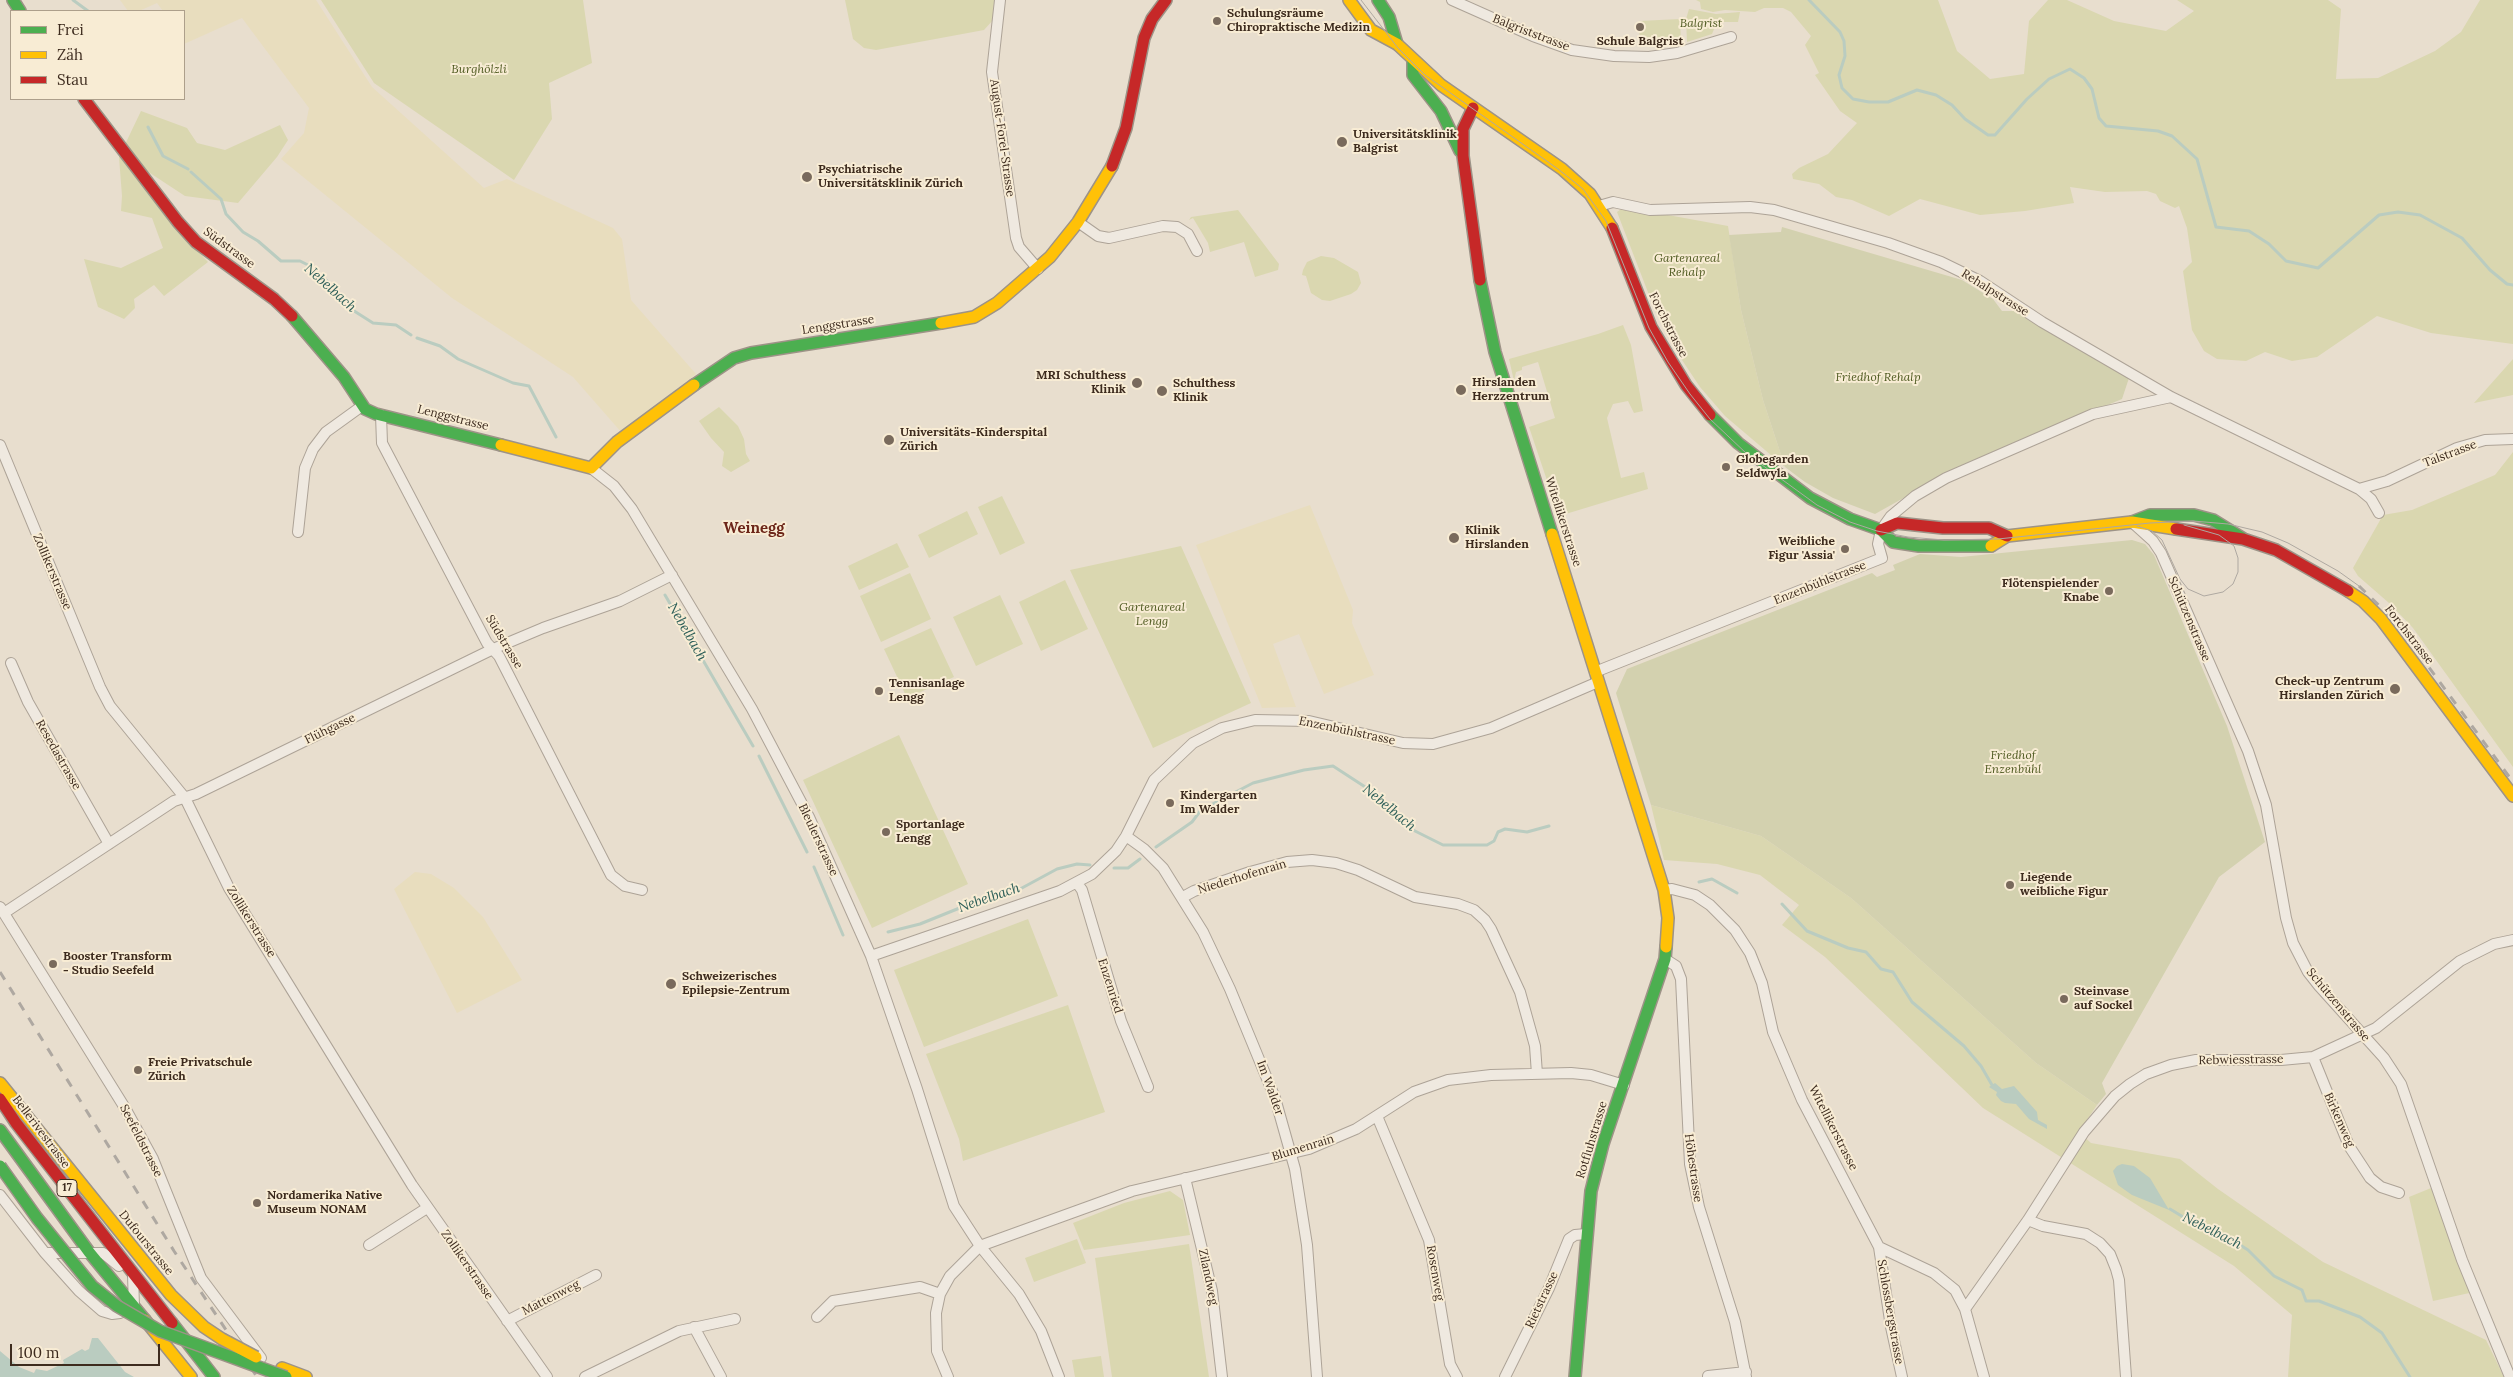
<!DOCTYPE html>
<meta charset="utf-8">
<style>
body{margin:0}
#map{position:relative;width:2513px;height:1377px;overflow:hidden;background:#e8dece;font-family:Lora,serif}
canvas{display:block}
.legend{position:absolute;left:10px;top:10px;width:175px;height:90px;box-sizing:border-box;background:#f8ecd4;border:1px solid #ad9f8b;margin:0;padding:6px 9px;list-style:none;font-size:15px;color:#3d2b1e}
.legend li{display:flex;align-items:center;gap:10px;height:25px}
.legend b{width:25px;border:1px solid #ad9f8b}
.scale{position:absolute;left:10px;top:1344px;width:150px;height:22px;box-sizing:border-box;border:2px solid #3d2b1e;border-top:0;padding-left:6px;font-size:15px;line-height:18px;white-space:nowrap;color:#3d2b1e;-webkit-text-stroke:4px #f8ecd4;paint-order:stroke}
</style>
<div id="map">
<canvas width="2513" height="1377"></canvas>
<ul class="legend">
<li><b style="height:6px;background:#4caf50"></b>Frei</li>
<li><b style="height:6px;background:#ffc107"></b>Zäh</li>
<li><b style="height:6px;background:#c62828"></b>Stau</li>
</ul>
<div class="scale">100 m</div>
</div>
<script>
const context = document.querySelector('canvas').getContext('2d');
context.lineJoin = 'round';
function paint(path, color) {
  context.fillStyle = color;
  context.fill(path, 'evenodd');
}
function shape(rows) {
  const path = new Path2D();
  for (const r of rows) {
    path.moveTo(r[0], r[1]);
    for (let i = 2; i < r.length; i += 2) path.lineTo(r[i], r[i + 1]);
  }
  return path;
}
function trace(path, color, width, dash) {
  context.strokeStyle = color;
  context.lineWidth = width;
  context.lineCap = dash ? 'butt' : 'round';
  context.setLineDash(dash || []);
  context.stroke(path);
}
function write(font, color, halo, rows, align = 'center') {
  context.font = font + ' Lora,serif';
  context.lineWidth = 4;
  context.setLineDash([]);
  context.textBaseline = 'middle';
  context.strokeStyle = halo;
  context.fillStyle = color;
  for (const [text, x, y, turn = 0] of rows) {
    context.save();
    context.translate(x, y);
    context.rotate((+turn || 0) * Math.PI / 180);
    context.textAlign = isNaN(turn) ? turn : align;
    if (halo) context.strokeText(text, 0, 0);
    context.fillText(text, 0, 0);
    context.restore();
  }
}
paint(shape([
 [120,0,316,0,372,87,484,188,507,179,613,228,622,239,631,300,696,374,622,433,573,377,452,298,281,159,304,133,309,108,242,18,184,44,184,11,163,11,157,3,139,11,128,11],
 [1310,505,1353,610,1352,623,1374,675,1324,694,1299,634,1273,644,1296,707,1262,708,1196,545],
 [415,872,431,874,454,888,483,917,522,980,457,1013,394,889]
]), '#e8ddbe');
paint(shape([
 [321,0,583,0,592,63,549,83,552,119,514,180,374,83],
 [845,0,994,0,993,20,984,30,876,50,864,48,853,39],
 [1696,0,1938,0,1957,51,1990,79,2024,74,2029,21,2048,0,2067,0,2114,21,2166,31,2194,11,2177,0,2328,0,2341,9,2336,79,2378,78,2435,51,2461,32,2480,0,2513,0,2513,344,2431,333,2377,316,2317,357,2292,361,2265,352,2246,361,2217,359,2204,351,2192,330,2183,271,2192,262,2187,228,2179,206,2175,208,2160,201,2156,194,2147,191,2105,192,2070,187,2074,203,2025,211,1980,215,1920,199,1889,216,1852,200,1836,197,1819,184,1793,179,1792,174,1799,168,1828,154,1857,123,1840,111,1815,75,1819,73,1805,45,1811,36,1791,12,1783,8,1764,8,1755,12,1725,10,1713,12,1701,9,1700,2],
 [1689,9,1716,14,1740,12,1738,22,1724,22,1715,27,1712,34,1687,42,1686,19],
 [1680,19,1681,43,1640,45,1639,21],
 [141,111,187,128,197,143,225,150,280,125,288,140,277,157,238,203,185,196,124,156,173,225,208,262,164,296,154,285,134,299,135,308,124,319,98,307,84,259,121,268,163,248,152,218,121,211,122,196,119,157],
 [1624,207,1728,226,1741,310,1763,400,1785,467,1725,416,1700,387,1678,354,1656,313,1617,212],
 [1238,210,1279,264,1278,270,1255,277,1244,242,1210,252,1208,243,1193,218,1189,220,1191,217],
 [1321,256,1334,258,1358,272,1361,283,1357,290,1351,294,1330,301,1322,300,1311,293,1306,276,1302,275,1303,270,1307,262],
 [1623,325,1631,345,1643,411,1634,413,1628,401,1613,404,1607,418,1621,478,1644,472,1648,489,1559,516,1529,427,1555,418,1538,362,1522,367,1522,370,1516,372,1514,381,1509,359,1598,334],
 [2513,359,2513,395,2474,403],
 [719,407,738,426,744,439,746,454,750,461,731,472,722,466,724,452,711,438,699,421],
 [2513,452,2513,767,2413,628,2389,603,2358,576,2353,568,2383,515,2412,510,2495,475],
 [1002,496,1025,543,1000,555,978,507],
 [967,511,978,534,929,558,918,535],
 [897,543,909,567,859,590,848,566],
 [1181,546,1251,703,1153,748,1070,570],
 [910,573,931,619,881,642,860,596],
 [1065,580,1088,629,1041,651,1019,602],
 [1000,595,1023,644,976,666,953,617],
 [931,628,954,677,907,698,884,649],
 [899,735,968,884,872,928,803,780],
 [1651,805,1761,836,1851,898,2036,1063,2097,1105,2079,1132,2091,1143,2180,1159,2218,1189,2323,1262,2486,1340,2504,1377,2288,1377,2292,1315,2234,1266,1983,1108,1825,957,1782,925,1799,905,1760,875,1717,864,1664,860],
 [1028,919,1058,996,924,1047,894,970],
 [1068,1005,1105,1112,963,1161,959,1139,926,1054],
 [2436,1186,2474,1292,2433,1301,2409,1197],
 [1170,1191,1183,1200,1190,1235,1084,1250,1073,1223,1124,1203],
 [1077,1239,1086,1263,1034,1282,1025,1258],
 [1189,1244,1209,1377,1112,1377,1095,1258],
 [1101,1356,1104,1377,1075,1377,1072,1360]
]), '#dad7b0');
paint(shape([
 [1782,227,1962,280,1993,299,2002,311,2014,311,2129,378,2122,399,1959,467,1875,514,1833,498,1805,482,1785,467,1763,400,1741,310,1729,235,1781,232],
 [2132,540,2145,544,2154,555,2227,726,2265,842,2219,877,2102,1083,2106,1094,2097,1105,2036,1063,1851,898,1761,836,1651,805,1616,693,1627,669,1872,573,1877,577,1895,570,1893,565,1920,554,1961,557]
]), '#d3d1af');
paint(shape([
 [1995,1083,2002,1089,2014,1086,2037,1112,2038,1120,2047,1125,2047,1129,2029,1119,2016,1104,2005,1103,2001,1101,1996,1095,1997,1092,1989,1087],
 [2122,1164,2134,1166,2150,1178,2169,1210,2132,1195,2118,1185,2113,1171,2117,1166],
 [92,1338,98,1338,125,1372,134,1377,0,1377,0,1351,19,1367,34,1373,36,1369,47,1371,64,1363,63,1360,82,1349,85,1351,89,1349]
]), '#baccc0');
trace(shape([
 [73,0,88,11],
 [1809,0,1840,32,1844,41,1845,56,1839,75,1842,88,1853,99,1869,102,1888,102,1917,90,1936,95,1952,105,1965,119,1988,135,1995,135,2027,99,2049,79,2070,69,2084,78,2092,89,2099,118,2106,126,2158,131,2172,136,2197,159,2216,227,2249,231,2269,244,2286,261,2318,268,2379,215,2398,212,2420,215,2462,238,2490,270,2507,284,2513,285],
 [148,127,163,156,188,169],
 [191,172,221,199,226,214,243,232,258,241,281,261,300,261,308,265,327,281,332,291,351,309,373,323,396,325,411,335],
 [417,338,440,346,458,359,513,383,529,386,556,437],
 [665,595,753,746],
 [759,756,807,852],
 [1156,847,1192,822,1201,810,1253,783,1304,770,1333,766,1376,794,1394,816,1413,830,1443,845,1487,845,1494,841,1498,832,1505,829,1527,832,1549,826],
 [814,867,843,935],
 [1114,868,1128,868,1140,859],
 [1699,882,1712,879,1737,893],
 [1782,904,1807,931,1848,948,1866,952,1881,969,1893,972,1912,1002,1964,1046,1981,1066,1992,1085],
 [888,932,920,924,967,905,1009,895,1057,869,1077,864,1090,865],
 [2170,1209,2198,1226,2226,1236,2248,1250,2274,1276,2302,1290,2306,1301,2319,1301,2360,1317,2382,1333,2410,1377]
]), '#baccc0', 3);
const street = shape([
 [1000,0,992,72,1016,238,1019,247,1038,269],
 [1452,0,1533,36,1572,50,1614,56,1649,57,1677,53,1731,37],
 [1599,206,1613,202,1650,210,1750,207,1774,210,1888,243,1941,262,1980,281,2042,322,2171,397,2359,489,2371,499,2379,513],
 [1078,222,1098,236,1109,238,1163,226,1177,227,1188,234,1197,251],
 [381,415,382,443,487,643,499,656,611,875,625,886,642,890],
 [0,445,100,687,110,706,185,798,229,888,412,1185,547,1377],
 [591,468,614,486,632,509,752,709,809,817,871,956,917,1089,954,1206,980,1246,1019,1294,1041,1331,1059,1377],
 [2359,489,2387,481,2457,448,2485,440,2513,439],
 [2133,523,2153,541,2161,553,2248,751,2266,805,2286,918,2293,943,2308,972,2319,986,2384,1058,2401,1084,2462,1260,2510,1377],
 [298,532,305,468,313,449,326,432,362,406],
 [11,663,28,702,109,844],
 [1595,672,1882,558,1878,544,1881,530,1891,516,1915,496,1946,478,2093,414,2171,397],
 [1126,836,1144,849,1163,868,1203,932,1230,989,1275,1098,1295,1169,1307,1245,1317,1377],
 [1077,883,1082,890,1121,1021,1148,1087],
 [1664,890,1672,889,1695,895,1710,905,1735,930,1750,953,1762,983,1773,1032,1802,1100,1879,1247,1934,1273,1955,1290,1965,1309,1984,1377],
 [1183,897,1194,891,1250,872,1287,862,1312,860,1336,863,1358,870,1415,897,1458,904,1474,910,1485,920,1491,929,1520,992,1535,1046,1537,1074],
 [0,907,125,1108,153,1159,201,1278,261,1358],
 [4,913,174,801,196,794,493,649,543,628,620,601,672,575],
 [871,956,1060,891,1092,874,1116,851,1126,836,1154,780,1193,743,1222,728,1255,720,1309,721,1403,743,1433,744,1491,728,1598,682],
 [1665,959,1676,966,1681,979,1690,1164,1699,1207,1735,1322,1746,1377],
 [2313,1057,2349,1146,2370,1178,2381,1187,2399,1193],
 [1377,1116,1429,1240,1450,1364,1457,1377],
 [1185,1178,1212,1291,1222,1377],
 [0,1195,45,1253,79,1291,102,1311,112,1314,120,1313,134,1306,133,1275],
 [2028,1220,2043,1226,2086,1234,2100,1243,2110,1254,2116,1269,2119,1280,2126,1377],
 [369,1245,427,1208],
 [1879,1247,1891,1327,1902,1377],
 [45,1253,103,1253,119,1266],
 [1965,1309,2028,1220,2084,1132,2115,1096,2130,1084,2146,1074,2171,1065,2196,1060,2281,1060,2313,1057,2376,1028,2460,961,2494,944,2513,940],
 [817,1317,833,1301,920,1287,940,1294],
 [507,1321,596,1275],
 [694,1327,721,1377],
 [1708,1376,1746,1372],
 [585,1377,679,1331,735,1319],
 [948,1377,937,1351,936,1313,940,1294,950,1276,980,1246,1132,1191,1309,1149,1356,1129,1414,1092,1448,1080,1491,1075,1571,1073,1591,1075,1624,1085],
 [1505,1377,1549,1288,1569,1239,1575,1235,1586,1234]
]);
const fast = shape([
 [13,0,20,11],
 [1378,0,1389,17,1397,44],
 [1413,61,1413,75,1441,111,1460,151],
 [1480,280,1495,352,1552,534],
 [292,316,344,377,365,409,376,414,501,445],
 [694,385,734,358,751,353,941,323],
 [1710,415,1738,443,1810,498,1850,519,1881,530,1893,542,1919,546,1991,546],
 [2132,522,2150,515,2194,515,2213,520,2242,538],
 [0,1130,89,1252,145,1320],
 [172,1323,214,1377],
 [1575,1377,1591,1191,1603,1144,1665,959,1666,947]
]);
const slow = shape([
 [1349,0,1371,30,1397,44,1441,85,1562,169,1590,194,1612,228],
 [941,323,974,317,997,303,1050,257,1078,222,1112,166],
 [501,445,591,468,617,442,694,385],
 [1552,534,1664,890,1668,918,1666,947],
 [1991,546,2007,536,2132,522,2176,529],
 [2348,591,2363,601,2381,619,2513,796],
 [0,1083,171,1295,204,1327,222,1339],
 [145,1320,191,1377],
 [282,1368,306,1377]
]);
const jam = shape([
 [84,99,178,222,196,242,274,299,292,316],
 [1473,108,1463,129,1463,156,1480,280],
 [1112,166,1126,128,1144,38,1152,19,1166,0],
 [1612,228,1651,327,1686,385,1710,415],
 [2176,529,2243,539,2276,550,2348,591],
 [1881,530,1897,523,1943,528,1989,528,2007,536],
 [0,1099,16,1123,172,1323]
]);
trace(street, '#ada397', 12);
trace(fast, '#9d9387', 14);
trace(slow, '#9d9387', 14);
trace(jam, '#9d9387', 14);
trace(street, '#efe9e0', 10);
trace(fast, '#4caf50', 11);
trace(slow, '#ffc107', 11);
trace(jam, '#c62828', 11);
trace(shape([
 [1361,0,1398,48,1425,75,1558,169,1583,189,1606,221,1649,328,1668,362,1690,394,1710,419,1747,454,1817,505,1850,522,1877,531,1908,537,1944,540,1998,539,2150,523,2193,521,2228,524,2262,532,2288,543,2338,571,2359,586],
 [2137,526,2152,531,2162,540,2180,579,2188,589,2204,596,2223,592,2233,584,2238,572,2238,558,2234,546,2219,535,2184,525]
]), '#aea8a1', 1);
trace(shape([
 [2359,586,2395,621,2513,782],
 [0,972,174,1251,257,1377]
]), '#aea8a1', 3, [9, 9]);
const fastBridge = shape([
 [0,1166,37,1218,92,1286,117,1306,160,1331,286,1377]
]);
const slowBridge = shape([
 [222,1339,256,1357]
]);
trace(fastBridge, '#9d9387', 14, []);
trace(slowBridge, '#9d9387', 14, []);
trace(fastBridge, '#4caf50', 11);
trace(slowBridge, '#ffc107', 11);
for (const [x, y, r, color] of [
 [1217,21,5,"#796a5c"],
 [1640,27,5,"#796a5c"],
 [1342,142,6,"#796a5c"],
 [807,177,6,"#796a5c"],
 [1137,383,6,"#796a5c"],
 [1461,390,6,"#796a5c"],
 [1162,391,6,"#796a5c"],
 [889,440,6,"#796a5c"],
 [1726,467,5,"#796a5c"],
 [1454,538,6,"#796a5c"],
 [1845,549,5,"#796a5c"],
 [2109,591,5,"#796a5c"],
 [2395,689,6,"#796a5c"],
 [879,691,5,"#796a5c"],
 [1170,803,5,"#796a5c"],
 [886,832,5,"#796a5c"],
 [2010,885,5,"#796a5c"],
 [53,964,5,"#796a5c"],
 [671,984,6,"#796a5c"],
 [2064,999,5,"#796a5c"],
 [138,1070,5,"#796a5c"],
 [257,1203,5,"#796a5c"]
]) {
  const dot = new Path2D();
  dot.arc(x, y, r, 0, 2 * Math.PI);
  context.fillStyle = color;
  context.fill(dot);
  trace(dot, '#f8ecd4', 2);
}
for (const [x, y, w] of [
 [67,1188,20]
]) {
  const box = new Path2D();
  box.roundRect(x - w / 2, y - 8.5, w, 17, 4);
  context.fillStyle = '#f8ecd4';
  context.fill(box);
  trace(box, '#3d2b1e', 1);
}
write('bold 11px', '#3d2b1e', null, [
 ["17",67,1188]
]);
write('bold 12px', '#3d2b1e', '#f8ecd4', [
 ["Schulungsräume",1227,14],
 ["Chiropraktische Medizin",1227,28],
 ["Schule Balgrist",1640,42,"center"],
 ["Universitätsklinik",1353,135],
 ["Balgrist",1353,149],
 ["Psychiatrische",818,170],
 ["Universitätsklinik Zürich",818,184],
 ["MRI Schulthess",1126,376,"right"],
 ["Klinik",1126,390,"right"],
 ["Hirslanden",1472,383],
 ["Herzzentrum",1472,397],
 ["Schulthess",1173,384],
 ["Klinik",1173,398],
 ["Universitäts-Kinderspital",900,433],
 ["Zürich",900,447],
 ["Globegarden",1736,460],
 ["Seldwyla",1736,474],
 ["Klinik",1465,531],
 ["Hirslanden",1465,545],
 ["Weibliche",1835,542,"right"],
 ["Figur 'Assia'",1835,556,"right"],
 ["Flötenspielender",2099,584,"right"],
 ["Knabe",2099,598,"right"],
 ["Check-up Zentrum",2384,682,"right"],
 ["Hirslanden Zürich",2384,696,"right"],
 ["Tennisanlage",889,684],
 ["Lengg",889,698],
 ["Kindergarten",1180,796],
 ["Im Walder",1180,810],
 ["Sportanlage",896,825],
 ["Lengg",896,839],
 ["Liegende",2020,878],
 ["weibliche Figur",2020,892],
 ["Booster Transform",63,957],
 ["- Studio Seefeld",63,971],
 ["Schweizerisches",682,977],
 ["Epilepsie-Zentrum",682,991],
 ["Steinvase",2074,992],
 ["auf Sockel",2074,1006],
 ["Freie Privatschule",148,1063],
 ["Zürich",148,1077],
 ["Nordamerika Native",267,1196],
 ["Museum NONAM",267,1210]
], 'left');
write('italic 12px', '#505b22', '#f8ecd4', [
 ["Balgrist",1701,24],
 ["Burghölzli",479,70],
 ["Gartenareal",1687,259],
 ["Rehalp",1687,273],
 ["Friedhof Rehalp",1878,378],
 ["Gartenareal",1152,608],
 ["Lengg",1152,622],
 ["Friedhof",2013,756],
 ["Enzenbühl",2013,770]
]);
write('12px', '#3d2b1e', '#f8ecd4', [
 ["Balgriststrasse",1531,33,21],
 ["August-Forel-Strasse",1002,138,82],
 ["Südstrasse",229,248,36],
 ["Rehalpstrasse",1995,293,32],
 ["Lenggstrasse",838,325,-9],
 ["Forchstrasse",1668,325,63],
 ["Lenggstrasse",453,418,14],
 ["Talstrasse",2450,454,-21],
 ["Witellikerstrasse",1563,522,72],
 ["Zollikerstrasse",52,572,67],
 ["Enzenbühlstrasse",1820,583,-22],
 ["Schützenstrasse",2189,619,67],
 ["Forchstrasse",2409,635,52],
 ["Südstrasse",504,642,59],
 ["Flühgasse",330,729,-26],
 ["Enzenbühlstrasse",1347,731,12],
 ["Resedastrasse",58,755,60],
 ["Bleulerstrasse",818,840,65],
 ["Niederhofenrain",1242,877,-17],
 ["Zollikerstrasse",251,922,58],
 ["Enzenried",1110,986,72],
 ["Schützenstrasse",2338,1005,50],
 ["Rebwiesstrasse",2241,1060,-1],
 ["Im Walder",1270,1088,70],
 ["Birkenweg",2339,1120,66],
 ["Witellikerstrasse",1833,1128,63],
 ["Bellerivestrasse",41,1132,53],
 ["Rotfluhstrasse",1592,1140,-73],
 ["Seefeldstrasse",141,1141,63],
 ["Blumenrain",1303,1148,-17],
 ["Höhestrasse",1693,1168,82],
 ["Dufourstrasse",146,1243,51],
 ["Zollikerstrasse",467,1265,55],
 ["Rosenweg",1435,1273,80],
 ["Zilandweg",1208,1277,78],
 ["Mattenweg",551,1298,-27],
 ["Rietstrasse",1542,1300,-65],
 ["Schlossbergstrasse",1890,1312,80]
]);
write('italic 14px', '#2c5e58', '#f8ecd4', [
 ["Nebelbach",330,288,42],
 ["Nebelbach",687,632,60],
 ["Nebelbach",1389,808,40],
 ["Nebelbach",989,898,-19],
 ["Nebelbach",2212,1231,27]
]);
write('bold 15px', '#6d2619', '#f8ecd4', [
 ["Weinegg",754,529]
]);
</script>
